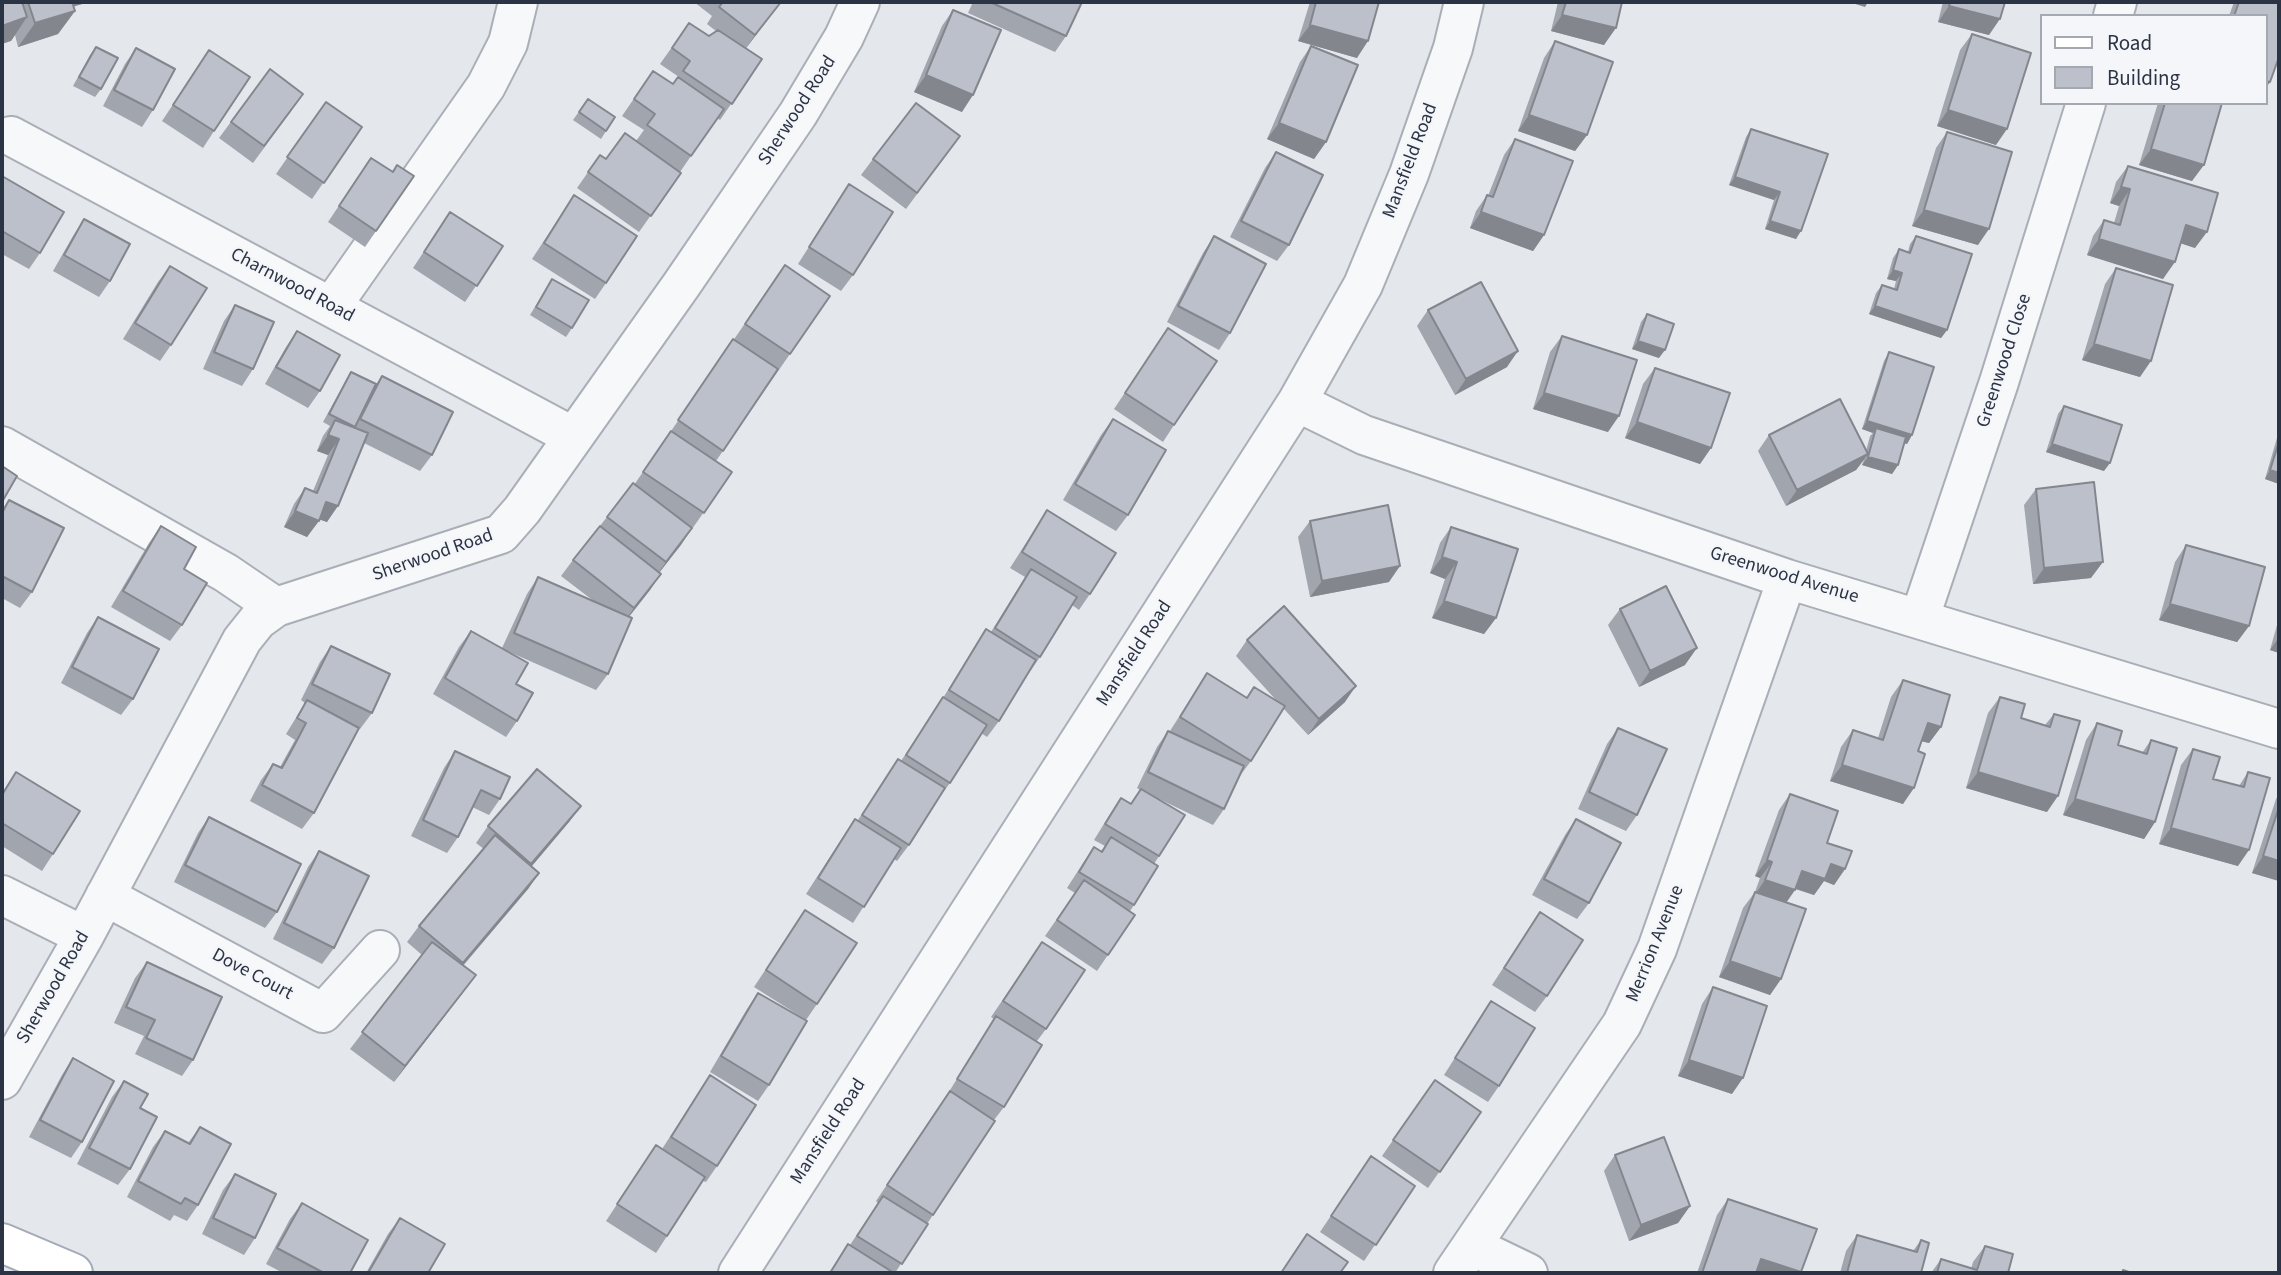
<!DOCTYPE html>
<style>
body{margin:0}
#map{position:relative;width:2281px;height:1275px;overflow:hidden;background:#e4e7ec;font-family:"Source Sans 3",sans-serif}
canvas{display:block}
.frame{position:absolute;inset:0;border:4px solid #2b3445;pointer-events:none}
.legend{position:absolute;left:2040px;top:14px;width:228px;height:91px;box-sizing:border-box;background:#f4f6f9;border:2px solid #a4a8b1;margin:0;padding:9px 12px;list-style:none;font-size:21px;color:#2b3445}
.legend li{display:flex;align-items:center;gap:14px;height:35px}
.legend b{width:35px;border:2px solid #a4a8b1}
</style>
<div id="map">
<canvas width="2281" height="1275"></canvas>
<div class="frame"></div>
<ul class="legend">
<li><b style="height:9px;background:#fff"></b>Road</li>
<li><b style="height:19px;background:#bbc0ca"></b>Building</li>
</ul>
</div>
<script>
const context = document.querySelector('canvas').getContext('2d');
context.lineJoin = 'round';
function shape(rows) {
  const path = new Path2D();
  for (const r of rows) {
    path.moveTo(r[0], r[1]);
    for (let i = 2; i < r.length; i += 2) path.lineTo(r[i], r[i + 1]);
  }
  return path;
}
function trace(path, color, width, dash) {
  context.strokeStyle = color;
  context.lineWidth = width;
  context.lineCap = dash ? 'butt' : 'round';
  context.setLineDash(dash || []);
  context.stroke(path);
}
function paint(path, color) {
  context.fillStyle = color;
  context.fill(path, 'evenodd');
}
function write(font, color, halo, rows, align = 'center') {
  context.font = font + ' "Source Sans 3",sans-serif';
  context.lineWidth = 5;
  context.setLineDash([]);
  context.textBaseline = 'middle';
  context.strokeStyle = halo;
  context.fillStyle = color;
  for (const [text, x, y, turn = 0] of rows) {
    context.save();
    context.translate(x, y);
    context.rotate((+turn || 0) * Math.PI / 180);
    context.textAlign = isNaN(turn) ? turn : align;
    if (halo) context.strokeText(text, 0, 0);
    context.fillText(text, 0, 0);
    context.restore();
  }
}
const minor = shape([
 [2113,16,2117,2],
 [11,136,572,436],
 [331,307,486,86,508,43,518,2],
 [1297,402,1364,435,1787,579,2279,729],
 [2,446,226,573,276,607],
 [1920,617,1999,382,2086,103],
 [2,895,84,936],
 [105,896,323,1013,380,950],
 [2,1080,84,936,242,640,258,620,276,607,501,534,522,510,682,284,798,114,844,37,860,2],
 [1472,1246,1528,1273],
 [738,1273,1297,402,1363,285,1409,174,1453,48,1464,2],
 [1453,1273,1622,1024,1657,949,1787,579]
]);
const major = shape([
 [2,1243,73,1273]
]);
trace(minor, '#a9aeb7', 42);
trace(major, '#a3abb8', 42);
trace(minor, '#f7f8fa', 38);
trace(major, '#fff', 38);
paint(shape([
 [2,2,89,2,74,6,75,11,58,34,18,47,15,35,11,41],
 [694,2,781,2,746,48,762,59,720,120,717,118,680,172,681,173,639,232,577,188,600,155,606,159,636,141,644,130,622,116,653,71,673,84,679,77,660,64,689,23,709,36,716,31,707,24,712,16],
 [973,2,1082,2,1066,36,1055,52,968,13],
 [1310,2,1379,2,1357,58,1298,41],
 [1558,2,1622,2,1604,45,1551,31],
 [1943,2,2005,2,1989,35,1938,22],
 [2234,2,2279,2,2270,82,2265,89,2265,16,2229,16],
 [953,10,962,112,914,92,942,26],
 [1972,34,1996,145,1937,126,1960,50],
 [1555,41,1587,135,1575,151,1518,131,1544,58],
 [1311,46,1326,142,1314,159,1267,139,1300,62],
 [96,47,101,89,95,97,73,86,90,55],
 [136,48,153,110,142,127,103,106,125,64],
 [198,67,214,131,203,148,162,121],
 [270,69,292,110,253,163,219,138],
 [588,99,615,117,601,139,573,120],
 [326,102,362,127,312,199,276,174],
 [2158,103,2222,103,2192,181,2139,165],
 [1751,129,1828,154,1796,239,1765,229,1774,200,1729,185,1746,137],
 [1947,132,1978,245,1912,226,1936,148],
 [960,136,906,209,861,175,873,159],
 [1515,139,1544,235,1533,251,1470,228,1476,211,1487,195,1488,196,1504,155],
 [1276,152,1289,245,1277,261,1230,237,1265,168],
 [371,158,393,172,414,176,365,247,328,222],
 [2128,166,2195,248,2180,243,2163,279,2087,255,2093,236,2104,220,2114,223,2119,206,2110,203,2116,182],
 [2,176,40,253,29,269,2,254],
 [849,184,853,275,841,291,798,264],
 [574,195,606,283,595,299,532,259],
 [450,212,503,246,465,302,413,268],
 [84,219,110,281,99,297,53,271,73,236],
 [1214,236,1230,333,1219,350,1167,322,1203,253],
 [1916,236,1947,330,1941,338,1869,314,1876,293,1882,285,1894,289,1896,281,1887,279,1893,258,1899,249,1908,252,1910,244],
 [785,265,830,296,716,461,732,472,692,529,659,573,650,590,629,617,608,674,596,690,507,651,516,684,517,721,506,737,433,694,459,647,471,631,502,648,527,594,538,577,595,602,561,576,573,560,607,517,634,485],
 [170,266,171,345,160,361,123,339,158,282],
 [2116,268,2140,377,2082,360,2105,284],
 [552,279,572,328,566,337,530,315],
 [235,305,253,369,242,386,203,369,224,321],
 [1428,310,1507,367,1455,395,1417,326],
 [1647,314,1659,358,1632,349,1641,322],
 [1168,328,1174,425,1163,442,1114,409],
 [297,331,320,391,308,408,265,384,286,347],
 [1562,336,1608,432,1533,409,1550,352],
 [1889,352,1912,435,1907,444,1904,443,1898,465,1892,474,1862,465,1864,460,1856,470,1786,506,1758,451,1769,435,1866,451,1870,436,1873,433,1862,429,1884,361],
 [1655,368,1711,448,1700,464,1625,438,1643,384],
 [351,372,376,384,382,376,432,455,420,471,364,443,327,522,319,519,307,537,284,527,294,504,305,488,313,491,328,455,317,451,323,436,330,426,323,422,346,380],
 [2064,406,2104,471,2046,452,2058,414],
 [1113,419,1128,515,1116,531,1063,500,1101,435],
 [2279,431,2279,484,2265,479],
 [2036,489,2091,578,2033,584,2024,505],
 [9,500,32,592,20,608,2,598,2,510],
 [1047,510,1090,594,1079,610,1072,605,1040,657,1029,673,1028,673,999,721,987,737,981,733,950,783,938,799,909,845,897,861,894,859,853,923,806,894,844,835,855,819,858,820,898,759,901,761,943,698,975,646,986,629,991,632,1025,577,1010,568],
 [1310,521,1389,582,1310,597,1298,537],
 [161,526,184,569,182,625,170,641,111,607,149,543],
 [1451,527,1496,618,1484,634,1432,618,1445,579,1430,573,1440,543],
 [2186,545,2249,626,2237,642,2159,620,2175,562],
 [1620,609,1685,665,1639,687,1608,625],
 [98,617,133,699,121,715,61,683,87,633],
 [2279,618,2279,653,2270,650],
 [1247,640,1345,702,1308,735,1283,708,1251,761,1239,777,1224,809,1213,825,1157,798,1159,856,1154,864,1134,905,1130,911,1135,915,1097,971,1045,936,1075,893,1067,888,1083,863,1094,847,1101,851,1105,846,1094,840,1110,814,1121,798,1131,803,1140,790,1137,788,1157,747,1168,731,1170,731,1207,673,1247,698,1254,687,1276,700,1236,656],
 [331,646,372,713,360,729,359,728,314,813,302,829,250,801,261,780,273,764,280,767,295,740,286,734,305,703,301,700,320,662],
 [1903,680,1941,727,1929,743,1922,741,1903,804,1830,781,1841,747,1853,730,1878,738,1891,697],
 [2000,697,2021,718,2045,725,2054,714,2047,812,1966,788,1988,713],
 [2097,723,2118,745,2142,753,2151,740,2155,822,2144,839,2063,815,2086,740],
 [1618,728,1637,815,1626,831,1578,809,1607,744],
 [2193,749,2213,779,2239,786,2248,772,2238,866,2159,844,2181,765],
 [455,751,500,799,489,815,472,807,458,837,447,853,411,836,444,768],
 [16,772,53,854,42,871,2,846,2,793],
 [1790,794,1845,869,1834,885,1824,881,1814,895,1795,889,1786,902,1781,979,1770,995,1719,977,1743,908,1755,892,1760,878,1755,876,1779,810],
 [2279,794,2279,881,2252,873,2276,799],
 [581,806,569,822,532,866,539,873,528,889,463,966,464,991,394,1082,350,1049,422,955,407,942,419,926,484,849,476,843,488,826],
 [209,817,277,912,265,928,174,882,198,833],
 [1576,819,1589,903,1577,919,1532,895,1565,835],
 [319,851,334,948,322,964,273,939,308,867],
 [805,910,817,1004,806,1020,754,987],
 [1540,912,1547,996,1535,1012,1492,985],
 [1042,942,1046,1029,1037,1041,1004,1107,994,1120,995,1121,927,1224,895,1273,829,1273,848,1244,850,1245,878,1203,876,1201,947,1095,994,1019,991,1017],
 [147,962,193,1060,182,1076,135,1054,144,1036,114,1023,135,978],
 [1713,987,1732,1094,1678,1076,1702,1004],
 [758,993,769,1085,758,1101,710,1072,747,1009],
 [1491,1001,1499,1086,1488,1102,1444,1075],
 [73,1058,82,1142,71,1158,29,1137,62,1075],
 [710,1075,717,1166,706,1182,703,1181,656,1253,606,1221,656,1145,662,1149],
 [1435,1080,1481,1112,1428,1188,1382,1156],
 [124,1081,140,1108,130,1169,118,1185,77,1164,112,1097],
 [200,1127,198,1205,187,1221,174,1215,170,1221,127,1197,153,1147,165,1131,188,1143],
 [1615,1155,1690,1206,1678,1223,1629,1241,1604,1171],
 [1371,1156,1415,1186,1364,1261,1320,1232],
 [235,1174,255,1238,244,1255,202,1234,223,1190],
 [1728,1199,1800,1273,1697,1273,1717,1215],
 [302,1203,350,1273,283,1273,266,1264,290,1219],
 [400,1218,428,1273,366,1273,388,1234],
 [1857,1235,1913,1251,1921,1240,1921,1273,1840,1273,1846,1251],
 [1985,1246,2008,1273,1931,1273,1941,1259,1971,1269,1973,1262]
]), '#a1a5ae');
paint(shape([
 [60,2,89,2,52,13],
 [781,2,744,51,755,35],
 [1849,2,1868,2,1865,7],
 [1949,6,2000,19,1989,35,1938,22],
 [75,11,58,34,18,47,35,23],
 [1562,15,1616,28,1604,45,1551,31],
 [27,17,11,41,2,44,2,26],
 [1310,25,1368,41,1357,58,1298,41],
 [926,75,973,95,962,112,914,92],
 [2265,81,2270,82,2265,89],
 [1948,110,2007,129,1996,145,1937,126],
 [1529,115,1587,135,1575,151,1518,131],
 [1279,123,1326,142,1314,159,1267,139],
 [2151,149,2204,165,2192,181,2139,165],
 [1735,177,1780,192,1774,200,1729,185],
 [2121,187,2130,189,2119,206,2110,203],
 [1924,210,1989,229,1978,245,1912,226],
 [1481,212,1544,235,1533,251,1470,228],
 [1770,221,1801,231,1796,239,1765,229],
 [2186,225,2207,232,2195,248,2174,241],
 [2099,239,2175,262,2163,279,2087,255],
 [1893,270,1902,273,1896,281,1887,279],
 [1875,306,1947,330,1941,338,1869,314],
 [1638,341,1665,350,1659,358,1632,349],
 [2094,344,2151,361,2140,377,2082,360],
 [1518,351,1507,367,1455,395,1466,379],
 [1544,393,1619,416,1608,432,1533,409],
 [1867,421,1912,435,1907,444,1875,433,1876,428,1873,433,1862,429],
 [1637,422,1711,448,1700,464,1625,438],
 [328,435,339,439,328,455,317,451],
 [2052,444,2110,463,2104,471,2046,452],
 [1868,454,1856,470,1786,506,1797,490],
 [1868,457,1898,465,1892,474,1862,465],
 [2270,470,2279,473,2279,484,2265,479],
 [326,502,338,506,327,522,315,518],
 [295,511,319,521,307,537,284,527],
 [692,528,681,545,655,578,666,562],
 [1442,557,1457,562,1445,579,1430,573],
 [2103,562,2091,578,2033,584,2044,568],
 [1400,566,1389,582,1310,597,1322,581],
 [661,574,650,590,623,624,634,608],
 [1444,601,1496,618,1484,634,1432,618],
 [2170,604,2249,626,2237,642,2159,620],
 [2279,637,2279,653,2270,650],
 [1697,648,1685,665,1639,687,1650,671],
 [1356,686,1345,702,1308,735,1319,719],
 [1928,723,1941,727,1929,743,1916,740],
 [1842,765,1914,788,1903,804,1830,781],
 [1978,772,2058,796,2047,812,1966,788],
 [2075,799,2155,822,2144,839,2063,815],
 [581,806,569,822,520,880,531,864],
 [2171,828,2249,850,2238,866,2159,844],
 [2263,856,2279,861,2279,881,2252,873],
 [1767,860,1772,862,1760,878,1755,876],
 [1831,864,1845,869,1834,885,1824,881,1814,895,1791,887,1802,871],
 [539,873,528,889,451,979,463,963],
 [1765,880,1795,890,1784,906,1754,896],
 [1730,961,1781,979,1770,995,1719,977],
 [476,975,464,991,394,1082,405,1066],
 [1689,1060,1743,1078,1732,1094,1678,1076],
 [1690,1206,1678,1223,1629,1241,1641,1225],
 [1761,1259,1801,1272,1800,1273,1750,1273]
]), '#83868d');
const building = shape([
 [2,2,22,2,27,17,2,26,2,2],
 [28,2,72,2,75,11,35,23,28,2],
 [723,2,781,2,755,35,719,7,723,2],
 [990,2,1082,2,1066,36,990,2],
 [1316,2,1379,2,1368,41,1310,25,1316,2],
 [1566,2,1622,2,1616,28,1562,15,1566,2],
 [1950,2,2005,2,2000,19,1949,6,1950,2],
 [2239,2,2279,2,2279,57,2270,82,2265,81,2265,16,2234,16,2239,2],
 [953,10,1001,30,973,95,926,75,953,10],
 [689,23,709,36,718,30,762,59,732,104,683,71,690,61,672,48,689,23],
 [1972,34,2031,53,2007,129,1948,110,1972,34],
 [1555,41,1613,62,1587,135,1529,115,1555,41],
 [1311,46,1358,65,1326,142,1279,123,1311,46],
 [96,47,118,58,101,89,79,77,96,47],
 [136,48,175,69,153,110,114,90,136,48],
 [209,50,250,77,214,131,173,105,209,50],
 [270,69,303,94,264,146,231,122,270,69],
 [653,71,673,84,678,77,724,109,691,156,647,125,655,114,634,99,653,71],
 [588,99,615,117,606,131,579,112,588,99],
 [326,102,362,127,324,183,287,157,326,102],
 [916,103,960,136,917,193,873,159,916,103],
 [2165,103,2222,103,2204,165,2151,149,2165,103],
 [1751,129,1828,154,1801,231,1770,221,1780,192,1735,177,1751,129],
 [1947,132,2012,152,1989,229,1924,210,1947,132],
 [625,133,681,173,651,216,588,172,600,155,606,159,625,133],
 [1515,139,1573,161,1544,235,1481,212,1487,195,1493,197,1515,139],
 [1276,152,1323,175,1289,245,1241,221,1276,152],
 [371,158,393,172,397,165,414,176,376,231,339,206,371,158],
 [2128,166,2218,193,2207,232,2186,225,2175,262,2099,239,2104,220,2120,225,2130,189,2121,187,2128,166],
 [2,176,64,212,40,253,2,231,2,176],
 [849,184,893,212,853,275,809,247,849,184],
 [574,195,637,236,606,283,544,243,574,195],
 [450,212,503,246,477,286,424,252,450,212],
 [84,219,130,244,110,281,64,255,84,219],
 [1214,236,1266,264,1230,333,1178,306,1214,236],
 [1916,236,1972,254,1947,330,1875,306,1882,285,1897,290,1902,273,1893,270,1899,249,1910,253,1916,236],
 [785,265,830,296,790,354,745,324,785,265],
 [170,266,207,288,171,345,135,323,170,266],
 [2116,268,2173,285,2151,361,2094,344,2116,268],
 [552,279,589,300,572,328,536,307,552,279],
 [1481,282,1518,351,1466,379,1428,310,1481,282],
 [235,305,274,322,253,369,214,352,235,305],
 [1647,314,1674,324,1665,350,1638,341,1647,314],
 [1168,328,1217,361,1174,425,1125,393,1168,328],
 [297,331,340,355,320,391,276,367,297,331],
 [1562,336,1637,360,1619,416,1544,393,1562,336],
 [733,339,778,369,723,451,678,420,733,339],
 [1889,352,1934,367,1912,435,1867,421,1889,352],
 [1655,368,1730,393,1711,448,1637,422,1655,368],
 [351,372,376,384,355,427,329,414,351,372],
 [382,376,453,412,432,455,360,419,382,376],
 [1840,399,1868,454,1797,490,1769,435,1840,399],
 [2064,406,2122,425,2110,463,2052,444,2064,406],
 [1113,419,1166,450,1128,515,1075,484,1113,419],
 [335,420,368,433,338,506,326,502,319,521,295,511,305,488,317,493,339,439,328,435,335,420],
 [1876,428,1906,437,1898,465,1868,457,1876,428],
 [671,431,732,472,704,513,643,472,671,431],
 [2279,442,2279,473,2270,470,2279,442],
 [2,466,17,476,2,502,2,466],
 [2094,482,2103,562,2044,568,2036,489,2094,482],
 [633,483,692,528,666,562,607,517,633,483],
 [9,500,64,528,32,592,2,576,2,513,9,500],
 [1388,505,1400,566,1322,581,1310,521,1388,505],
 [1047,510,1116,553,1090,594,1022,552,1047,510],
 [161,526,196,547,184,569,207,583,182,625,123,591,161,526],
 [600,526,661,574,634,608,573,560,600,526],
 [1451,527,1518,549,1496,618,1444,601,1457,562,1442,557,1451,527],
 [2186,545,2265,567,2249,626,2170,604,2186,545],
 [1031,569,1077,597,1040,657,995,628,1031,569],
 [538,577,632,618,608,674,514,633,538,577],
 [1666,586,1697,648,1650,671,1620,609,1666,586],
 [1284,606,1356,686,1319,719,1247,640,1284,606],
 [98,617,159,649,133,699,72,667,98,617],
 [986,629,1036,660,999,721,949,690,986,629],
 [471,631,528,663,516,684,533,693,517,721,445,678,471,631],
 [331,646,390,674,372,713,312,684,331,646],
 [1207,673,1247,698,1254,687,1285,706,1251,761,1180,717,1207,673],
 [1903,680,1950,695,1941,727,1928,723,1918,751,1925,754,1914,788,1842,765,1853,730,1883,740,1903,680],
 [943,697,987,725,950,783,906,755,943,697],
 [2000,697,2025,704,2021,718,2050,727,2054,714,2080,721,2058,796,1978,772,2000,697],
 [307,700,359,728,314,813,262,785,273,764,282,768,294,746,306,723,297,718,307,700],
 [2097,723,2122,731,2118,745,2147,754,2151,740,2177,748,2155,822,2075,799,2097,723],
 [1618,728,1667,749,1637,815,1589,792,1618,728],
 [1168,731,1244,766,1224,809,1148,772,1168,731],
 [2193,749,2220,757,2213,779,2244,787,2248,772,2270,778,2249,850,2171,828,2193,749],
 [455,751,510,777,500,799,481,790,458,837,423,820,455,751],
 [898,759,945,788,909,845,862,815,898,759],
 [537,769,581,806,531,864,488,826,537,769],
 [16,772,80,811,53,854,2,823,2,795,16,772],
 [1141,789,1185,815,1159,856,1105,824,1121,798,1131,804,1141,789],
 [1790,794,1838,811,1827,843,1852,851,1845,869,1831,864,1825,879,1802,871,1795,890,1765,880,1772,862,1767,860,1790,794],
 [2279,807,2279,861,2263,856,2279,807],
 [209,817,301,864,277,912,185,865,209,817],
 [855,819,901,848,864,907,818,878,855,819],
 [1576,819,1621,843,1589,903,1544,879,1576,819],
 [495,835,539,873,463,963,419,926,495,835],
 [1111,837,1158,866,1134,905,1079,872,1094,847,1102,852,1111,837],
 [319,851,369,876,334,948,284,923,319,851],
 [1084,880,1135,915,1108,955,1057,920,1084,880],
 [1755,892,1806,909,1781,979,1730,961,1755,892],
 [805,910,857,943,817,1004,766,970,805,910],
 [1540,912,1583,940,1547,996,1504,968,1540,912],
 [432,942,476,975,405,1066,362,1032,432,942],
 [1042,942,1085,970,1046,1029,1003,1001,1042,942],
 [147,962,222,997,193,1060,146,1038,155,1020,126,1007,147,962],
 [1713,987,1767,1006,1743,1078,1689,1060,1713,987],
 [758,993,807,1021,769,1085,721,1056,758,993],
 [1491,1001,1535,1028,1499,1086,1455,1058,1491,1001],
 [996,1016,1042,1045,1004,1107,957,1079,996,1016],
 [73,1058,114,1081,82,1142,40,1120,73,1058],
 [710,1075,756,1105,717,1166,671,1137,710,1075],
 [1435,1080,1481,1112,1440,1172,1393,1140,1435,1080],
 [124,1081,148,1094,140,1108,157,1117,130,1169,89,1148,124,1081],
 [950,1091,995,1121,933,1215,887,1185,950,1091],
 [200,1127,231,1144,198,1205,185,1198,181,1204,138,1181,165,1131,190,1144,200,1127],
 [1664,1137,1690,1206,1641,1225,1615,1155,1664,1137],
 [656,1145,705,1177,667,1236,617,1204,656,1145],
 [1371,1156,1415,1186,1376,1245,1331,1216,1371,1156],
 [235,1174,276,1194,255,1238,213,1218,235,1174],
 [883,1196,928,1224,902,1264,857,1236,883,1196],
 [1728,1199,1817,1229,1801,1272,1761,1259,1756,1273,1702,1273,1728,1199],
 [302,1203,368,1240,350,1273,324,1273,277,1248,302,1203],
 [400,1218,445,1244,428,1273,368,1273,400,1218],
 [1307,1234,1348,1262,1340,1273,1281,1273,1307,1234],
 [1857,1235,1917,1252,1921,1240,1929,1243,1921,1273,1847,1273,1857,1235],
 [848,1244,894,1273,830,1273,848,1244],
 [1985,1246,2013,1254,2008,1273,1937,1273,1941,1259,1977,1270,1985,1246],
 [2123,1270,2132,1273,2122,1273,2123,1270]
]);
paint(building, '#bbc0ca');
trace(building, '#83868d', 2);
write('19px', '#2b3445', '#f4f6f9', [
 ["Sherwood Road",798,111,-57],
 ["Mansfield Road",1411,161,-69],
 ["Charnwood Road",292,286,28],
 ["Greenwood Close",2005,361,-72],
 ["Sherwood Road",433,556,-19],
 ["Greenwood Avenue",1784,576,17],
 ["Mansfield Road",1135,654,-57],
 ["Merrion Avenue",1656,944,-68],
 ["Dove Court",252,975,28],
 ["Sherwood Road",54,988,-60],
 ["Mansfield Road",829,1132,-57]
]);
</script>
